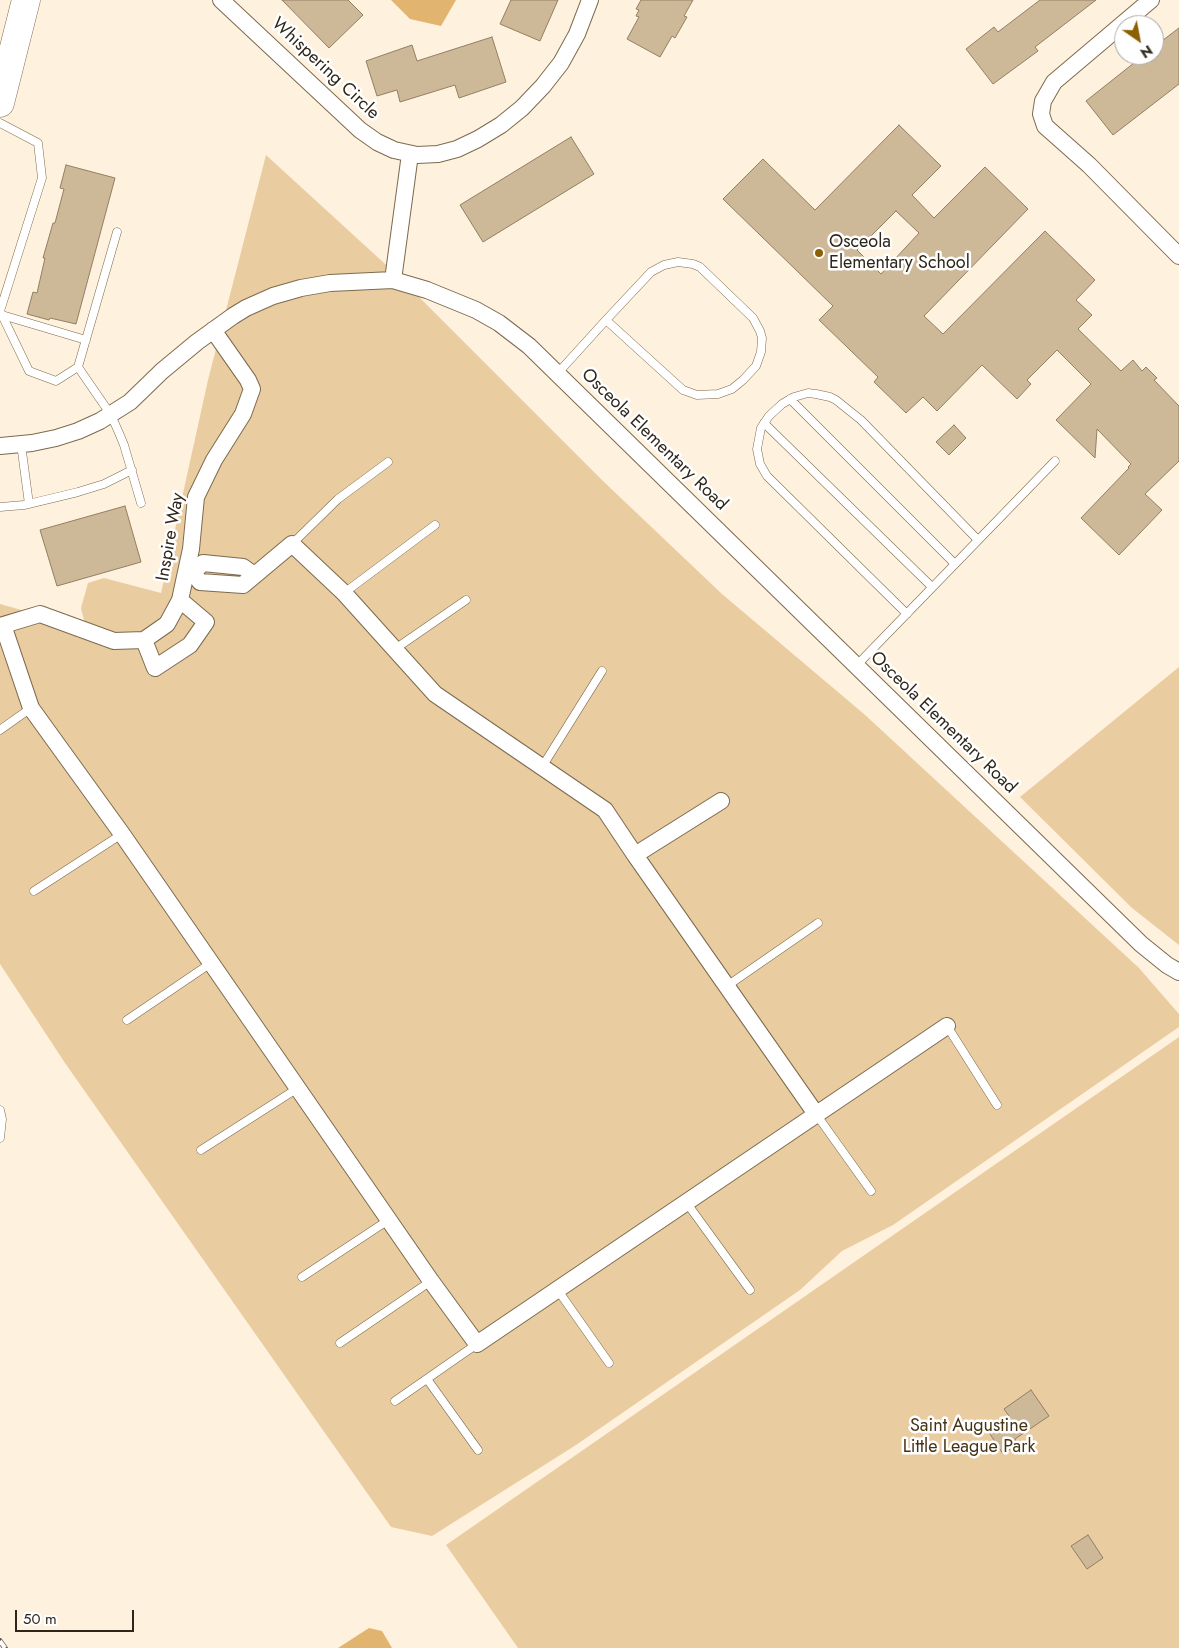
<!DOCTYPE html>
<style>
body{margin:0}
#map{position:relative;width:1179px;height:1648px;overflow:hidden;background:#fef1de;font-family:Jost,sans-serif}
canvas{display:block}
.north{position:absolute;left:1114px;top:15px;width:50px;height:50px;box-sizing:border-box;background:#fff;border:1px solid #aba8a3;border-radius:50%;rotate:147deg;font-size:14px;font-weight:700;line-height:20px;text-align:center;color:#2e261a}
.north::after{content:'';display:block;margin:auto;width:18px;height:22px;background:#8c6003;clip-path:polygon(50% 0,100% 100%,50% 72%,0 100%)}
.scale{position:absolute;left:15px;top:1610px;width:119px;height:22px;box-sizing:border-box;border:2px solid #2e261a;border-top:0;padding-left:6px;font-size:15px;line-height:18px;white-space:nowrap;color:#2e261a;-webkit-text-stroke:4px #fff;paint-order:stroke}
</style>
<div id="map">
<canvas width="1179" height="1648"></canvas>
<div class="north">N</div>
<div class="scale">50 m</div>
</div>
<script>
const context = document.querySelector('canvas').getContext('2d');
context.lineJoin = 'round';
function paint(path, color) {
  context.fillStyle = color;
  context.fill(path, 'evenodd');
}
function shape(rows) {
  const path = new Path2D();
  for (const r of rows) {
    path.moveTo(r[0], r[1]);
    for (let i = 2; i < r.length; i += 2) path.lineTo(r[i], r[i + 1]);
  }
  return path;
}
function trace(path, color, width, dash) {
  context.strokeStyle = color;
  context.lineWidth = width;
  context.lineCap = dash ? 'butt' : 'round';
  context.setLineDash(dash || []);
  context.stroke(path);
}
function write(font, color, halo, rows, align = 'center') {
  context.font = font + ' Jost,sans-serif';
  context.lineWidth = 5;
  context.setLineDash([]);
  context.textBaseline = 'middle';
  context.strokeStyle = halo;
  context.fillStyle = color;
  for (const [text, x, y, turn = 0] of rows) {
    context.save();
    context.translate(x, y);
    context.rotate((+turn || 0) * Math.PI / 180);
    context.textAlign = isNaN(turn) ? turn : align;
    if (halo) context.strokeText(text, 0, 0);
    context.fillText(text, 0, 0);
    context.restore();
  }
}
paint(shape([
 [266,155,396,274,604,482,722,594,864,714,1139,968,1179,1014,1179,1027,893,1225,842,1251,800,1290,576,1445,432,1536,391,1527,65,1063,0,964,0,604,86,628,81,608,88,583,104,578,161,593,208,380],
 [1179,667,1179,945,1132,908,1020,797],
 [1179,1037,1179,1648,518,1648,446,1545]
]), '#eacca1');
paint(shape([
 [391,0,456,0,441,26,410,19],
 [369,1628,382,1631,392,1648,338,1648]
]), '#e1b570');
const building = shape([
 [282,0,348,0,363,15,329,48,282,0],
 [511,0,558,0,540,41,500,24,511,0],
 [641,0,693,0,684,16,687,17,675,38,672,36,660,57,627,39,639,17,636,16,639,10,636,9,641,0],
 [1040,0,1096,0,1035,47,1038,51,993,84,966,49,994,27,998,32,1040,0],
 [1179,28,1179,84,1113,135,1086,101,1144,55,1154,55,1154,47,1179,28],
 [492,37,506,82,459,98,455,85,400,102,397,90,377,96,366,61,412,45,417,61,492,37],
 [899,125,941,166,912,195,934,218,985,167,1028,209,924,316,943,334,1045,231,1095,280,1076,300,1092,315,1078,329,1121,371,1133,360,1142,371,1146,367,1157,378,1154,380,1179,406,1179,461,1145,494,1162,510,1119,555,1081,518,1129,468,1128,467,1131,464,1097,429,1095,458,1056,420,1091,384,1057,350,1027,380,1031,384,1017,399,982,365,937,411,923,397,906,413,874,382,878,377,819,320,833,306,723,199,763,159,815,210,899,125],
 [896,211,919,233,881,274,857,250,896,211],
 [571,137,594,174,483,242,460,205,571,137],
 [66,165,115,178,76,324,50,318,49,320,27,314,33,292,37,293,45,258,43,258,53,223,55,223,64,189,60,188,66,165],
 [954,425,966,438,949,455,936,442,954,425],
 [125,506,141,562,57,586,40,530,125,506],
 [1031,1390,1049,1416,1015,1439,1018,1444,1003,1454,988,1431,1009,1416,1004,1409,1031,1390],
 [1088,1535,1103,1558,1087,1569,1071,1546,1088,1535]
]);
paint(building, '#cdb898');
trace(building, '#937f61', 1);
const service = shape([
 [0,123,38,143,42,178,0,311,29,371,56,381,78,367],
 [117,232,78,367,111,415,119,433,124,445,141,503],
 [678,262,693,264,700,267,753,318,760,331,762,338,761,352,756,366,743,380,732,389,718,394,697,395,683,390,606,320,651,272,664,265,678,262],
 [2,315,86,340],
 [557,374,606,320],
 [790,399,955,564],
 [764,423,932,587],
 [21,444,29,504],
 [0,507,24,505,78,492,104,484,132,470],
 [292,544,338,499,388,462],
 [344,593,435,525],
 [907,614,767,476,760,464,757,449,761,428,769,416,782,404,794,397,808,393,816,394,830,397,836,400,861,420,978,540],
 [395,649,466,600],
 [856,666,1055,461],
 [0,730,31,708],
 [542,767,602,671],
 [34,891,122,834],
 [727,986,818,923],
 [127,1020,211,963],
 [947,1026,997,1105],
 [0,1110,2,1119,0,1138],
 [816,1114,871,1191],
 [201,1150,298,1088],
 [686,1202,750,1290],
 [302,1277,390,1219],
 [557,1289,609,1363],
 [340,1343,431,1281],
 [427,1379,478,1450],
 [395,1401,477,1344]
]);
const minor = shape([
 [221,0,360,130,377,142,394,150,417,155,438,154,457,149,478,139,501,125,522,108,543,86,561,63,577,34,590,0],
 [1151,0,1054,82,1043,101,1041,114,1045,126,1089,165,1179,256],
 [393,280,410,154],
 [0,446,32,443,56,438,78,431,100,421,130,402,162,371,197,342,233,316,246,308,273,296,301,288,330,283,393,280,427,290,476,310,499,323,529,346,1141,944,1167,965,1179,972],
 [187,571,193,572,200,582,243,585,292,544,344,593,435,694,605,810,635,855],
 [193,572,203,563,243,567,254,575],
 [3,625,31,708,122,834,431,1281,477,1344,947,1026],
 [0,626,40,614,114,641,144,640,167,624,180,600,191,549,196,497,214,460,243,414,252,389,248,380,213,330],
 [144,640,155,668,190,645,206,622,180,600],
 [721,801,635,855,816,1114]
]);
const trunk = shape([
 [0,103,26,0]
]);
trace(service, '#7d6a4d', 9);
trace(minor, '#7d6a4d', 18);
trace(trunk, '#7d6a4d', 29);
trace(service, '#fff', 8);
trace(minor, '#fff', 16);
trace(trunk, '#fff', 28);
const rail = shape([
 [0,1641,5,1648]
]);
trace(rail, '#61584a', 5.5);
trace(rail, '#fff', 4, [11]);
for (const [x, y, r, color] of [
 [819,253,5,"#8c6003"]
]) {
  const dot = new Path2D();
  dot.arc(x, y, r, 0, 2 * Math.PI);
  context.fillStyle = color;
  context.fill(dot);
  trace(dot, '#fff', 2);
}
write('18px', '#2e261a', '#fff', [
 ["Whispering Circle",325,69,43],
 ["Osceola Elementary Road",654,440,44],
 ["Inspire Way",171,537,-80],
 ["Osceola Elementary Road",943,723,44]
]);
write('18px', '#2e261a', '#fff', [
 ["Osceola",829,243],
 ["Elementary School",829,264]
], 'left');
write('18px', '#453314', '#fff', [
 ["Saint Augustine",969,1427],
 ["Little League Park",969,1448]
]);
</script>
